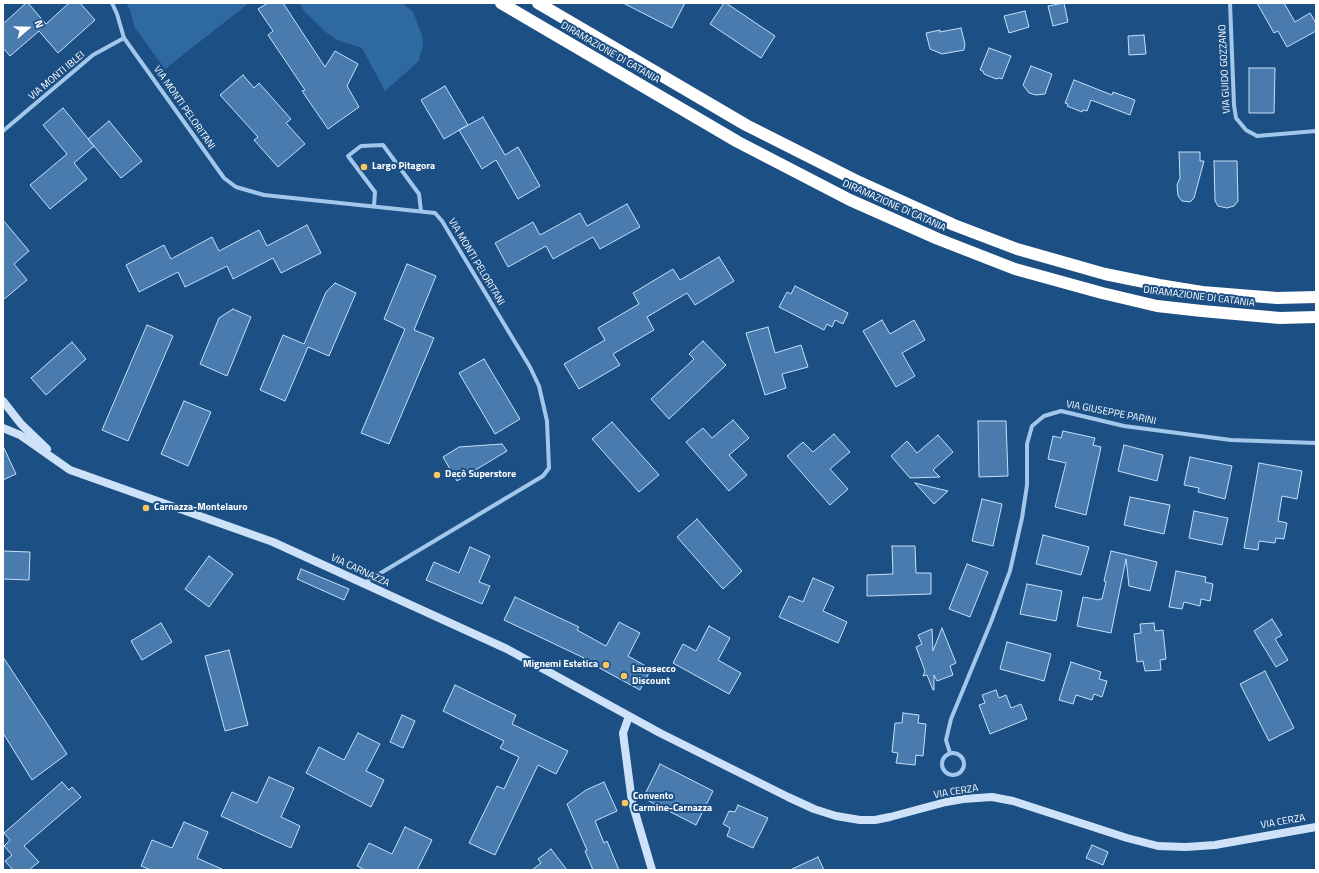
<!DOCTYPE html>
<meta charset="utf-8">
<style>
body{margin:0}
#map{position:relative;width:1319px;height:873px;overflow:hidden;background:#1c4f84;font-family:"Titillium Web",sans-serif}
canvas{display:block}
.frame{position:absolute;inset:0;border:4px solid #fff;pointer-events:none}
.north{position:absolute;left:8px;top:8px;width:40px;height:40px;-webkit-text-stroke:3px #1c4f84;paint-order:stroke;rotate:70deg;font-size:11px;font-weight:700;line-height:16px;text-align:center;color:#fff}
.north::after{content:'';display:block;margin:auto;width:14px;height:18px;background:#fff;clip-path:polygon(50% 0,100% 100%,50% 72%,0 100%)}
</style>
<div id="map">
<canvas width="1319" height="873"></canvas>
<div class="frame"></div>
<div class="north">N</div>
</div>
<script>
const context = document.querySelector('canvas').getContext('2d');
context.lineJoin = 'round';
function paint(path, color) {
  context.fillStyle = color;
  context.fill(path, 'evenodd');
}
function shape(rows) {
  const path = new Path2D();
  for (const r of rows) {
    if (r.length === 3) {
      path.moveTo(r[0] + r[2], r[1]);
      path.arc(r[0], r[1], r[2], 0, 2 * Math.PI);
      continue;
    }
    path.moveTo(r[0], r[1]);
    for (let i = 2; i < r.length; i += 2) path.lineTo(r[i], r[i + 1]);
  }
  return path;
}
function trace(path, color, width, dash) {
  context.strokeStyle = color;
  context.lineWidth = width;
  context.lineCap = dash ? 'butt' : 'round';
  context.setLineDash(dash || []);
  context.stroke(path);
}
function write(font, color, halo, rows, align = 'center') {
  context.font = font + ' "Titillium Web",sans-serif';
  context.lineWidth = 4;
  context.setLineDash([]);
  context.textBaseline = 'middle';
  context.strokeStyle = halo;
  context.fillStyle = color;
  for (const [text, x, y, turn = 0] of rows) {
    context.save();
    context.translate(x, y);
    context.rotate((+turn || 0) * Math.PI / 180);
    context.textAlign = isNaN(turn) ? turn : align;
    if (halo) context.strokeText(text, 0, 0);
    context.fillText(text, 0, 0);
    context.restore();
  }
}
paint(shape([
 [126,3,249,3,165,69,135,28,130,10],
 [299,3,404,3,403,4,413,12,422,35,423,44,419,61,385,91,362,48,337,40,327,33,305,12]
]), '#2f69a2');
const building = shape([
 [26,3,28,3,46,24,69,3,80,3,95,20,58,53,39,31,10,56,3,48,3,24,26,3],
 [268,3,283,3,325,67,335,51,358,64,347,86,359,107,328,129,302,91,305,90,268,35,273,31,258,9,268,3],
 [623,3,685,3,672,28,623,3],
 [724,3,726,3,775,36,761,58,710,24,724,3],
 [1064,3,1068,22,1053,26,1048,6,1064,3],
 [1257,3,1284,3,1295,22,1310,13,1316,23,1316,31,1287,47,1278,31,1274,33,1257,3],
 [1025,11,1029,27,1009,33,1004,16,1025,11],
 [961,28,965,44,964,50,942,54,930,49,926,33,940,30,940,32,961,28],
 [1144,35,1146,54,1129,55,1128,36,1144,35],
 [989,48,1011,56,1002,79,999,78,996,79,984,74,983,71,980,70,989,48],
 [1031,66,1052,74,1045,94,1036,95,1029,93,1023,85,1031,66],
 [1249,68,1275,68,1274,113,1249,113,1249,68],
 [243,75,254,88,259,83,291,119,286,123,305,144,278,167,254,140,258,137,220,95,243,75],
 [1074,80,1112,95,1113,92,1135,100,1130,115,1091,100,1087,111,1083,110,1082,112,1067,106,1068,104,1065,103,1074,80],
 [445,86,468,125,444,139,421,100,445,86],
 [63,108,94,146,74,163,87,179,50,209,30,185,67,154,43,125,63,108],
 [483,117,505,155,518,147,540,186,518,199,496,160,482,169,459,130,483,117],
 [109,121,142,161,121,178,88,139,109,121],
 [1179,152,1200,152,1200,161,1204,161,1194,198,1190,202,1182,201,1178,196,1177,185,1180,178,1179,152],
 [1214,161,1237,161,1238,201,1234,206,1227,208,1218,206,1215,201,1214,161],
 [627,204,640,227,600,249,593,237,553,259,546,246,508,267,495,243,533,222,540,235,580,213,587,226,627,204],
 [3,220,29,251,14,264,27,280,3,300,3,220],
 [307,225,321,253,281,273,273,258,233,279,227,266,185,287,178,272,139,292,126,265,164,245,171,259,212,237,219,251,259,230,267,246,307,225],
 [719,257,734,281,695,305,687,293,647,317,654,330,613,354,620,365,579,389,564,364,605,340,598,328,639,304,633,293,673,269,680,280,719,257],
 [407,264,436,276,414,330,434,338,389,444,361,433,405,329,384,319,407,264],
 [335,283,356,293,329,356,308,347,285,401,260,390,283,335,304,344,326,292,335,283],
 [795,286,848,313,843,324,835,320,832,327,827,324,824,330,779,307,787,292,791,294,795,286],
 [233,309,251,317,227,376,200,364,219,318,233,309],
 [882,320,890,334,914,320,925,340,902,353,915,376,896,387,863,331,882,320],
 [147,325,173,336,128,441,102,430,147,325],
 [768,327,775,353,801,345,808,367,782,374,786,388,765,395,746,333,768,327],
 [703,341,726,365,669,419,651,399,694,359,689,354,703,341],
 [72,342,86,359,46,395,31,378,72,342],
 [484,359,520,419,495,434,459,373,484,359],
 [184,401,211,412,188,466,161,454,184,401],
 [733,420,749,438,729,455,747,475,729,491,686,442,703,428,712,438,733,420],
 [978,421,1006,421,1008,476,979,477,978,421],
 [612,422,659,475,639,492,592,439,612,422],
 [1063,431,1095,438,1093,445,1101,447,1086,515,1055,507,1066,463,1048,459,1053,436,1061,438,1063,431],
 [834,434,850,452,830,469,848,489,830,505,787,456,803,442,813,452,834,434],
 [938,435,953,452,933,470,940,477,910,478,891,456,907,441,917,453,938,435],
 [502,444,507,451,457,481,443,457,459,447,502,444],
 [1124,445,1163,455,1157,481,1118,471,1124,445],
 [3,446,16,474,3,480,3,446],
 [1190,457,1232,466,1225,499,1198,492,1199,488,1184,485,1190,457],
 [1259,463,1302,471,1297,499,1282,496,1278,521,1287,523,1284,539,1276,538,1275,543,1259,541,1258,550,1244,548,1259,463],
 [915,483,948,491,934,504,915,483],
 [1130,497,1170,505,1164,534,1124,525,1130,497],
 [982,499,1002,504,993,546,972,541,982,499],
 [1194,511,1228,518,1222,545,1189,538,1194,511],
 [697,519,742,571,723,589,677,537,697,519],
 [1043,535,1089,547,1081,575,1036,564,1043,535],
 [892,546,915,546,916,573,931,573,931,594,867,596,867,575,893,574,892,546],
 [470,547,490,556,479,582,490,586,482,604,426,580,434,562,459,573,470,547],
 [3,551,30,552,29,580,3,579,3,551],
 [1111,551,1157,562,1150,591,1129,586,1126,559,1111,633,1077,626,1083,597,1099,600,1099,599,1102,599,1106,582,1104,581,1111,551],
 [209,556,233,574,209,607,185,589,209,556],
 [967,564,988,572,970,617,949,609,967,564],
 [301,569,349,589,344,600,297,579,301,569],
 [1176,571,1206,577,1205,582,1213,584,1210,601,1201,599,1200,606,1184,602,1182,609,1169,607,1176,571],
 [813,578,834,587,823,611,847,622,838,643,779,617,789,596,803,602,813,578],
 [1027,584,1062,591,1056,621,1020,614,1027,584],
 [515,597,579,627,577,630,606,646,619,622,640,633,628,656,651,669,640,690,583,659,584,658,504,620,515,597],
 [1272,619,1282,635,1275,639,1288,660,1276,667,1254,631,1272,619],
 [161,623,172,642,142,660,131,641,161,623],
 [1154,623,1155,631,1163,630,1166,659,1160,660,1161,670,1145,671,1143,661,1137,662,1134,634,1141,633,1140,624,1154,623],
 [709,626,730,638,718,660,741,673,729,694,673,663,683,644,696,651,709,626],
 [942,628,956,663,950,666,953,675,937,681,934,675,934,690,933,690,927,675,923,676,925,671,916,647,922,644,918,635,932,629,933,651,942,628],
 [1007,642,1051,654,1044,681,1000,669,1007,642],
 [229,650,248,725,225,731,205,656,229,650],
 [3,657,67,754,32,780,3,733,3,657],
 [1071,662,1101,672,1099,679,1107,681,1102,697,1094,694,1092,700,1076,695,1073,704,1059,700,1071,662],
 [1265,671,1294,728,1269,741,1240,684,1265,671],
 [455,685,516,715,512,724,568,751,556,774,538,765,495,855,469,843,497,786,504,789,519,757,500,748,504,741,443,711,455,685],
 [996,690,999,698,1006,695,1011,708,1021,704,1027,719,990,734,979,705,985,703,982,695,996,690],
 [903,713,919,715,918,723,926,724,923,756,916,755,915,765,896,763,898,753,892,752,895,723,902,723,903,713],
 [402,715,415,721,403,748,390,742,402,715],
 [358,733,380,744,366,771,384,780,371,807,306,773,319,747,344,760,358,733],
 [660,764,713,791,696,825,643,798,660,764],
 [269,777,294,788,281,817,300,826,291,848,221,816,232,792,257,803,269,777],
 [62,782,69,790,72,787,81,797,24,846,39,862,29,870,13,870,5,861,12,855,4,846,10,840,4,833,62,782],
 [604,782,617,811,595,821,604,843,607,841,619,870,593,870,585,851,587,850,567,804,586,790,604,782],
 [738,805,768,818,753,848,727,836,730,828,723,824,729,811,735,812,738,805],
 [184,822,208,832,197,858,224,870,151,870,141,866,152,840,172,848,184,822],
 [405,827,432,840,417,870,365,870,357,866,369,843,392,854,405,827],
 [1092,845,1108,852,1103,865,1086,858,1092,845],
 [551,849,567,870,532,870,541,863,538,859,551,849],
 [818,857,824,870,790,870,818,857]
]);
paint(building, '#497baf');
trace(building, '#c6e0f8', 1);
trace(shape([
 [112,3,117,14,124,38,224,178,236,187,264,195,435,213,442,221,530,367,539,386,547,421,549,468,543,476,364,583],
 [1230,3,1234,105,1236,118,1246,130,1257,136,1316,131],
 [3,131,93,55,124,38],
 [374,206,375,192,348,156,361,146,383,145,419,194,421,211],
 [950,753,946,740,951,719,991,622,1010,571,1022,518,1027,485,1027,444,1032,426,1044,416,1061,411,1124,426,1231,440,1316,443],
 [953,764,11]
]), '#a2c7eb', 4);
trace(shape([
 [3,401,21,424,47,449],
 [3,428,20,435,70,470,273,542,507,649,660,733,788,797,814,809,836,816,860,820,875,820,890,817,946,802,963,799,992,797,1013,801,1127,838,1158,846,1186,847,1215,845,1316,827],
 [629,716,623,733,632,802,652,870]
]), '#cde2f8', 8);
trace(shape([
 [501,3,738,142,850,200,938,239,1015,269,1102,293,1157,306,1202,311,1280,318,1316,317],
 [538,3,746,125,859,182,954,225,1017,249,1105,274,1159,285,1202,292,1277,298,1316,297]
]), '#fff', 12);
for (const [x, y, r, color] of [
 [364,167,4,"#fcc55f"],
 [437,475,4,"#fcc55f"],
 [146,508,4,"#fcc55f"],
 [606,665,4,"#fcc55f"],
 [624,676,4,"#fcc55f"],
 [625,803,4,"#fcc55f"]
]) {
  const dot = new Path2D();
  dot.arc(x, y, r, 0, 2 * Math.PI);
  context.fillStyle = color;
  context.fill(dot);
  trace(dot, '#1c4f84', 1.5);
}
write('10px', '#fff', '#1c4f84', [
 ["DIRAMAZIONE DI CATANIA",610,53,30],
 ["VIA GUIDO GOZZANO",1225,69,-93],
 ["VIA MONTI IBLEI",57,76,-40],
 ["VIA MONTI PELORITANI",184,108,55],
 ["DIRAMAZIONE DI CATANIA",894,206,24],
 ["VIA MONTI PELORITANI",476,262,59],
 ["DIRAMAZIONE DI CATANIA",1199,297,7],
 ["VIA GIUSEPPE PARINI",1111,413,11],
 ["VIA CARNAZZA",360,571,25],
 ["VIA CERZA",956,792,-9],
 ["VIA CERZA",1283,822,-10]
]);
write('bold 10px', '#fff', '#1c4f84', [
 ["Largo Pitagora",372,167],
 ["Decò Superstore",445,475],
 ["Carnazza-Montelauro",154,508],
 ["Mignemi Estetica",598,665,"right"],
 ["Lavasecco",632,670],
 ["Discount",632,682],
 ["Convento",633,797],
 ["Carmine-Carnazza",633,809]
], 'left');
</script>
